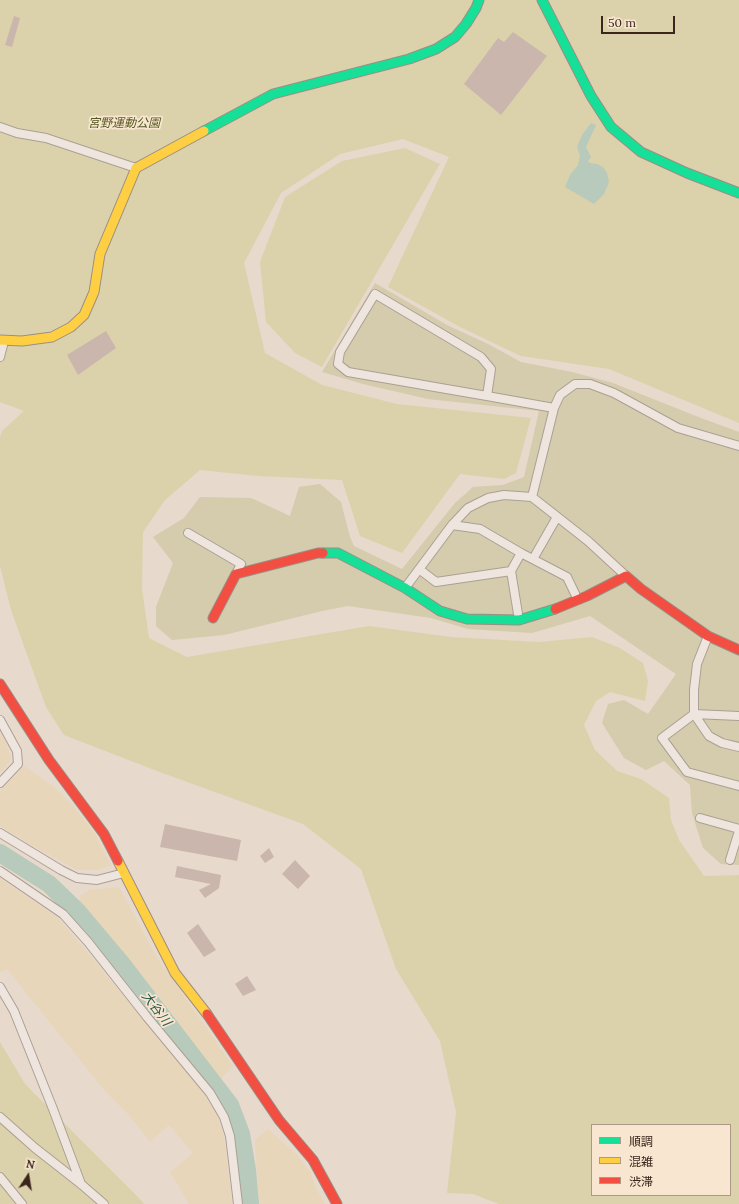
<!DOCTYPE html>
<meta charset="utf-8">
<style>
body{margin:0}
#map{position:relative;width:739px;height:1204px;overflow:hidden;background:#e7d9cb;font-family:Lora,"Noto Sans JP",serif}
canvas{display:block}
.legend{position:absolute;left:591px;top:1124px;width:140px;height:72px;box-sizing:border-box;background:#f8e6d0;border:1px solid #ac9988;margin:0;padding:5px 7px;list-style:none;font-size:12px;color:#3b251c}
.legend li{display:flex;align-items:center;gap:8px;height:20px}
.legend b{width:20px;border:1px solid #ac9988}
.north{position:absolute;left:8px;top:1156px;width:40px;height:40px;-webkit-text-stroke:3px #f8e6d0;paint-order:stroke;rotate:12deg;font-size:11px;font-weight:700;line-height:16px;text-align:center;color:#3b251c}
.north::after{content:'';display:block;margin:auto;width:14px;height:18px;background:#3b251c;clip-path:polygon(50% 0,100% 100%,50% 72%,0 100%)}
.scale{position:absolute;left:601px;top:16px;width:74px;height:18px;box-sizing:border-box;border:2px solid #3b251c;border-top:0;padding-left:5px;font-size:12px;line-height:14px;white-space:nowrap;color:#3b251c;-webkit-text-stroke:3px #f8e6d0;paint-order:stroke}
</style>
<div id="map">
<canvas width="739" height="1204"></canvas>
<ul class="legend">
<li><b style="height:5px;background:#16e098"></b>順調</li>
<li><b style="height:5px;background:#ffcf43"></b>混雑</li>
<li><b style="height:5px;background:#f24e42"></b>渋滞</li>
</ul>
<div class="north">N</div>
<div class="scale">50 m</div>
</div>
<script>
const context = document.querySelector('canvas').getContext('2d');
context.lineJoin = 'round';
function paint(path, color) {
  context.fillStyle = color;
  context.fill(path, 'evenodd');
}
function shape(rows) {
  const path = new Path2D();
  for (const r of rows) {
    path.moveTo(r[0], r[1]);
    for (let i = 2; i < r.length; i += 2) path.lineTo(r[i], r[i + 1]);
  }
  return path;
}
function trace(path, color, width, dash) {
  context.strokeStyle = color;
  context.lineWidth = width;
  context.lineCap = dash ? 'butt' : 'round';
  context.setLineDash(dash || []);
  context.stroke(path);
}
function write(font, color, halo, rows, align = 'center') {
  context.font = font + ' Lora,"Noto Sans JP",serif';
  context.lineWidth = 3.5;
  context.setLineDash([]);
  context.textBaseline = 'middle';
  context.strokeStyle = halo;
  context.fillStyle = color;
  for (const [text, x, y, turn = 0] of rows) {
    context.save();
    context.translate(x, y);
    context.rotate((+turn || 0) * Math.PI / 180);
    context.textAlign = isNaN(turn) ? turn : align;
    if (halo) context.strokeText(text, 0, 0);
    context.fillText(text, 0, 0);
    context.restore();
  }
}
paint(shape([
 [0,732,7,745,11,760,0,773],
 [24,766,53,786,73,806,95,834,111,865,99,870,77,870,35,847,0,826,0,791],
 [0,878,57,917,89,954,204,1094,217,1113,222,1128,225,1144,232,1204,189,1204,170,1172,193,1153,169,1125,150,1142,128,1114,104,1090,7,969,0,972],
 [119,887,156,956,233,1066,218,1082,149,989,79,902,80,896,90,890],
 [268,1129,297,1155,311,1173,315,1186,325,1204,259,1204,255,1140]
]), '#e8d6ba');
paint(shape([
 [0,0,739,0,739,423,609,369,521,356,460,327,388,287,449,157,403,139,340,154,281,193,244,263,265,353,322,385,397,404,531,418,516,473,504,479,460,474,402,553,360,536,342,480,258,476,200,470,165,500,143,532,142,589,149,638,187,657,369,626,451,637,539,642,592,637,620,648,643,663,648,681,645,701,610,692,596,701,584,725,595,750,617,771,641,779,669,798,671,820,679,840,704,876,739,875,739,1204,499,1204,473,1194,447,1193,456,1112,440,1041,396,969,361,869,303,824,157,771,64,735,46,707,11,610,0,566,0,437,2,431,24,411,0,402],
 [592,1125,730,1125,730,1195,592,1195],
 [405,148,440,164,322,367,295,353,266,322,260,262,285,197,342,161],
 [0,1042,25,1084,138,1197,144,1204,0,1204]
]), '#dbd2ac');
paint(shape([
 [375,283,447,325,488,344,521,362,572,372,613,383,701,418,739,432,739,865,721,864,703,848,692,813,690,785,664,761,646,770,624,758,602,723,608,704,624,700,648,714,676,674,590,616,532,633,468,629,431,618,348,606,322,611,224,635,172,640,156,626,156,607,173,563,153,537,184,518,200,497,251,498,290,516,299,487,320,484,341,502,350,537,354,546,402,569,455,503,473,487,503,485,524,477,539,411,428,399,363,384,322,372]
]), '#d4ccac');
paint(shape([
 [591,123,596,125,586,147,591,157,588,161,590,163,597,164,603,167,607,173,609,182,604,194,594,204,565,187,570,175,578,165,580,156,577,147,582,135]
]), '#b7cabb');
trace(shape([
 [0,853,49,884,78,912,121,963,230,1105,241,1134,247,1170,250,1204]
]), '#b7cabb', 18);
paint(shape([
 [14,16,20,18,12,47,5,45],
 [513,32,547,56,501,115,464,84,498,38,504,42],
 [106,331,116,348,78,375,67,355],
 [165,824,241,840,237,861,160,847],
 [269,848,274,857,265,863,260,856],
 [295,860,310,876,298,889,282,874],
 [177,866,221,875,219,888,205,898,199,890,211,884,175,877],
 [198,924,216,950,204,957,187,933],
 [247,976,256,990,243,996,235,984]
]), '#cab6ac');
const street = shape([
 [0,127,17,133,46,138,136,168],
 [0,357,4,341],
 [487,396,491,369,481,357,375,294,340,352,338,364,348,372,487,396,554,408],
 [452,525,480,529,521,553],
 [188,533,241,564,236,574],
 [533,559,557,517],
 [419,569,436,582,511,571,521,553,567,577,578,600],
 [511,571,519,620],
 [626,576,588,541,532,497,554,408,560,395,575,384,590,384,614,393,678,428,739,446],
 [405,588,452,525,468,508,488,498,504,495,532,497],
 [708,636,697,664,694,690,694,714,739,716],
 [0,720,17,751,18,764,0,783],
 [739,747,722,743,709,736,694,714,662,738,687,772,739,786],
 [700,818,739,829],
 [0,833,61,870,77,878,97,880,124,873],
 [730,860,739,831],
 [0,871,63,914,88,942,147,1017,210,1093,224,1117,230,1136,238,1204],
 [0,987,14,1011,53,1109,81,1184],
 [0,1117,35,1148,81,1184,104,1204],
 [0,1177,22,1204]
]);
const fast = shape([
 [542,0,591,96,611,127,641,152,687,173,739,193],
 [204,131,273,94,409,59,436,49,455,37,466,24,476,8,479,0],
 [323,553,338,553,405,588,440,611,467,619,519,620,555,609]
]);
const slow = shape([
 [0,340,22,341,52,337,71,327,84,315,94,292,100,254,136,168,204,131],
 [118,861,175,973,207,1014]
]);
const jam = shape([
 [555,609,587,596,626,576,641,589,708,636,739,650],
 [213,618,236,574,318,553,323,553],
 [0,684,49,760,104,834,118,861],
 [207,1014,279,1120,313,1160,337,1204]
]);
trace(street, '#ac9f95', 10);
trace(fast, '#9b8e84', 11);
trace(slow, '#9b8e84', 11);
trace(jam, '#9b8e84', 11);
trace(street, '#eee6de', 8);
trace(fast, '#16e098', 9);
trace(slow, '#ffcf43', 9);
trace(jam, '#f24e42', 9);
write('italic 12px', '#555921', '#f8e6d0', [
 ["宮野運動公園",124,124]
]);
write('italic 13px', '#2a5c50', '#f8e6d0', [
 ["大谷川",156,1009,53]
]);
</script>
